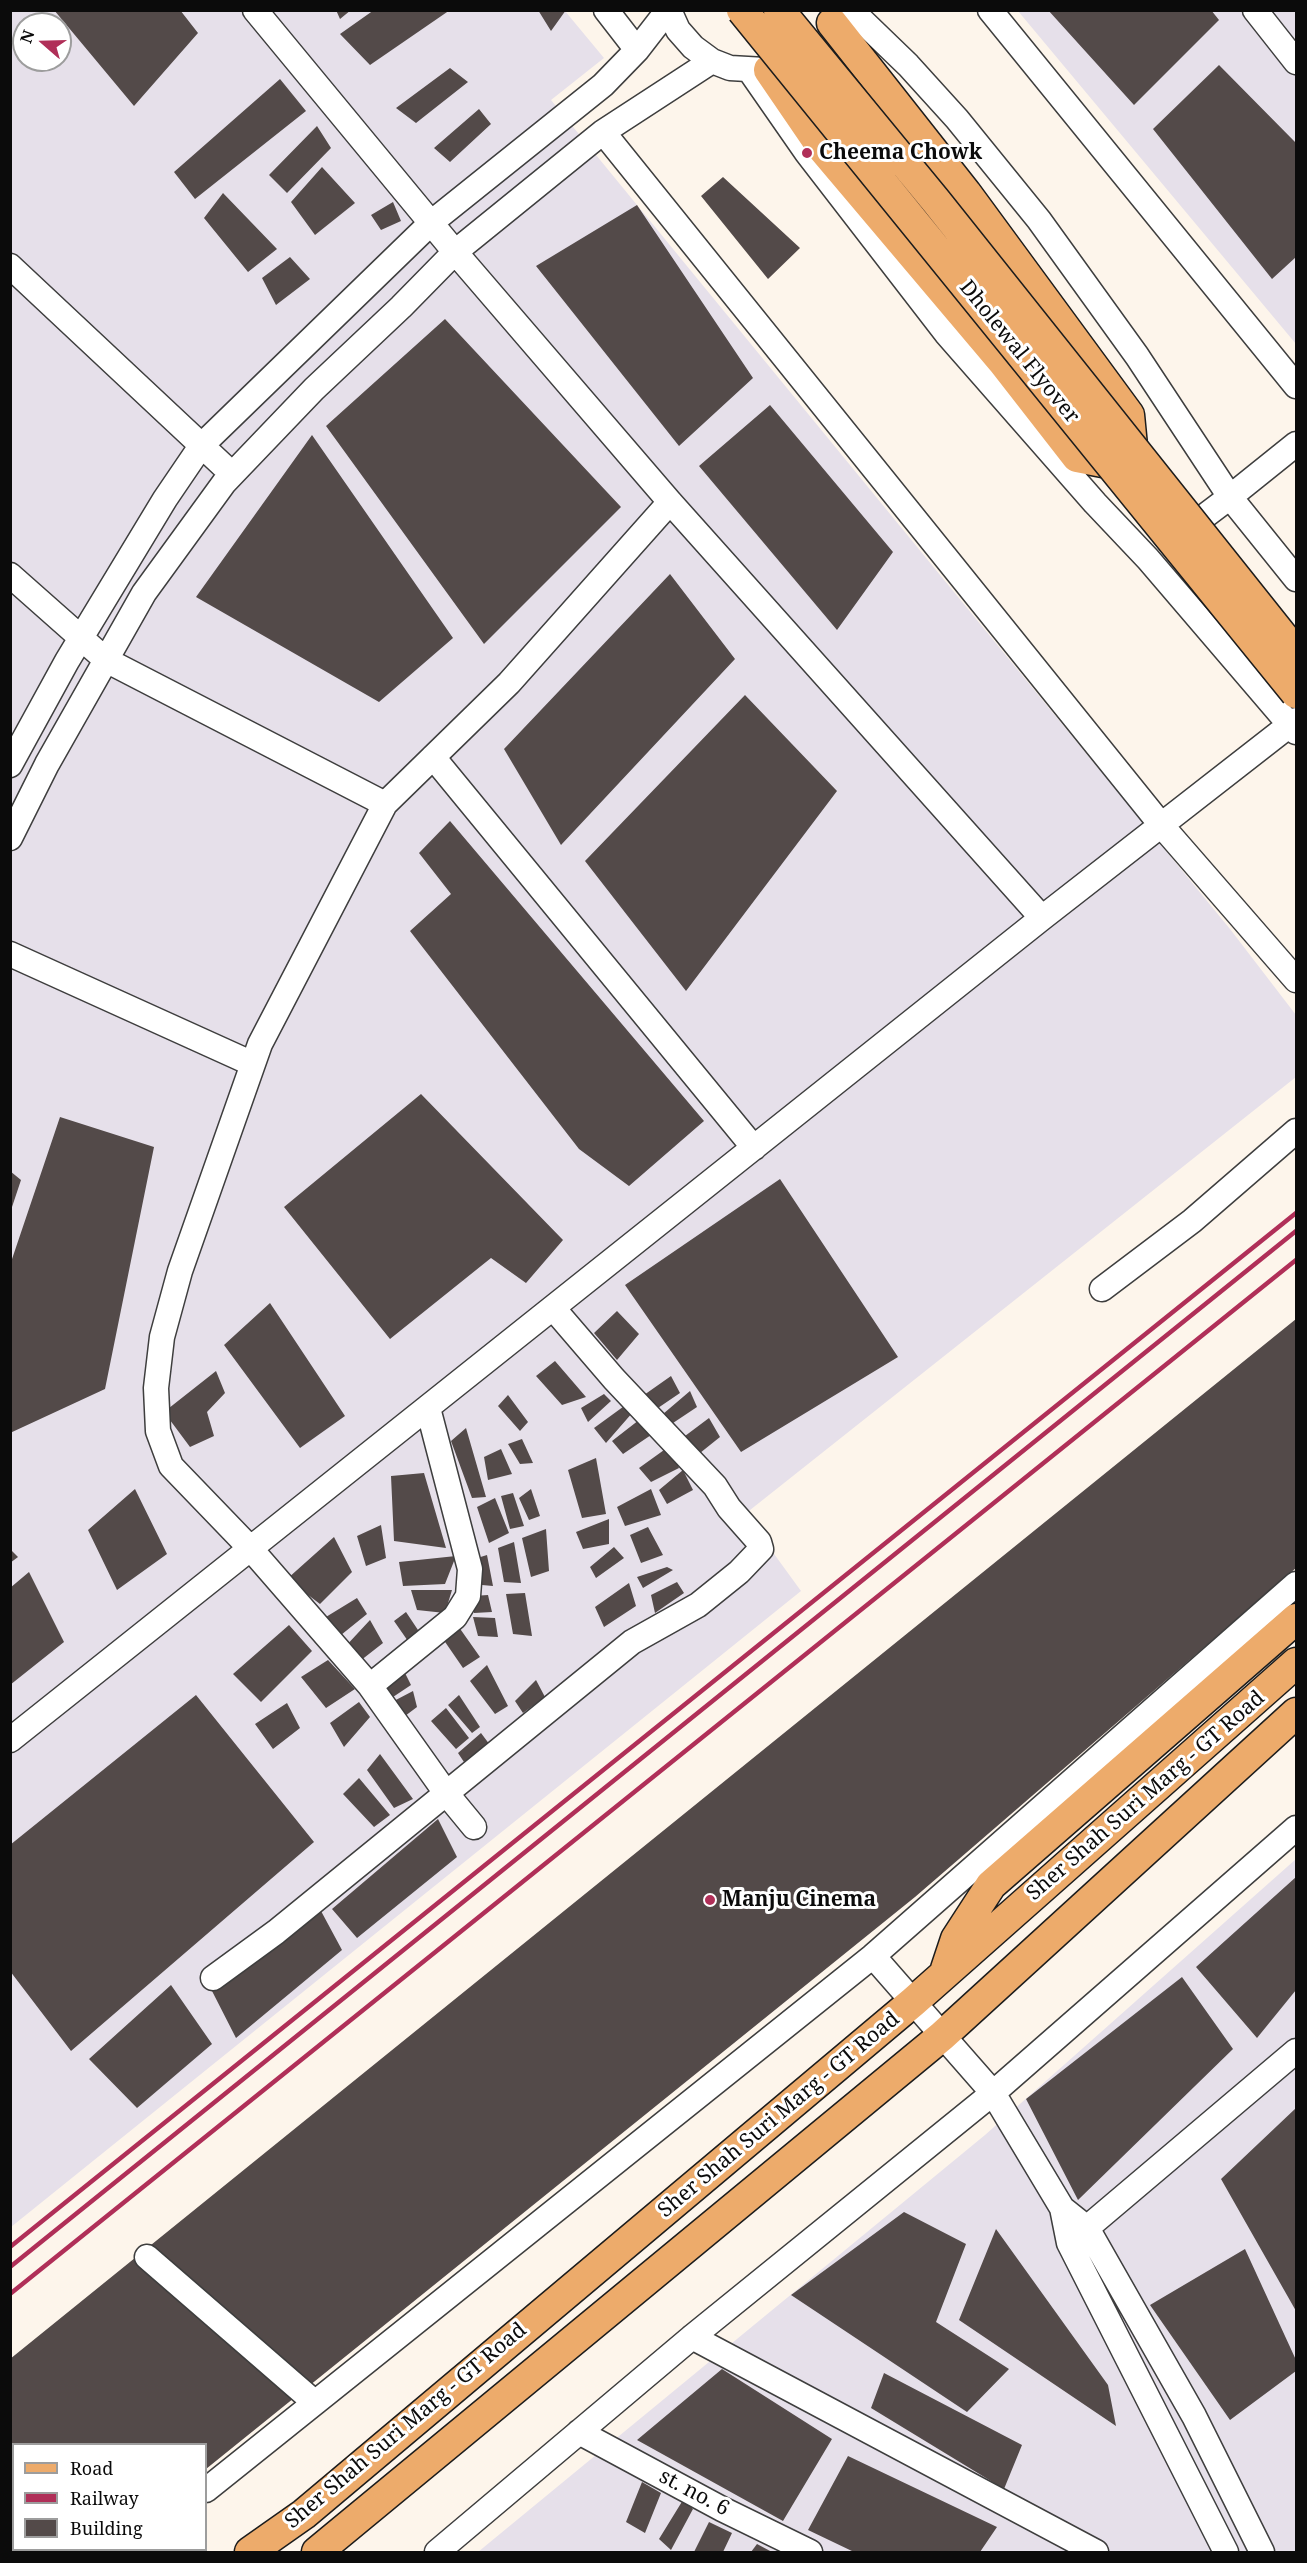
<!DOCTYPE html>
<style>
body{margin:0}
#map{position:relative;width:1307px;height:2563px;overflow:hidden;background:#fdf5eb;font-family:"Noto Serif",serif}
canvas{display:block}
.frame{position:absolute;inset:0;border:12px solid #0b0b0b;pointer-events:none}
.legend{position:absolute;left:12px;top:2443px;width:195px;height:108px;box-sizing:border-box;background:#fff;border:2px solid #9d9d9d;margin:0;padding:8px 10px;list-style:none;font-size:18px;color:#0b0b0b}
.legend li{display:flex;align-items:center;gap:12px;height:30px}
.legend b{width:30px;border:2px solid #9d9d9d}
.north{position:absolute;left:12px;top:12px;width:60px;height:60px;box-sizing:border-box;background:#fff;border:2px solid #9d9d9d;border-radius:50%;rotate:290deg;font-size:16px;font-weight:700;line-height:24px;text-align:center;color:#0b0b0b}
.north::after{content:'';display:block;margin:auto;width:21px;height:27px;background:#b02f58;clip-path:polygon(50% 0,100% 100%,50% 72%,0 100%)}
</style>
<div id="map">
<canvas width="1307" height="2563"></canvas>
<div class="frame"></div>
<ul class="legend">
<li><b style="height:8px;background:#edab6b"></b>Road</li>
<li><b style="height:8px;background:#b02f58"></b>Railway</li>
<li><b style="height:16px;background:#534a49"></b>Building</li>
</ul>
<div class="north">N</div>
</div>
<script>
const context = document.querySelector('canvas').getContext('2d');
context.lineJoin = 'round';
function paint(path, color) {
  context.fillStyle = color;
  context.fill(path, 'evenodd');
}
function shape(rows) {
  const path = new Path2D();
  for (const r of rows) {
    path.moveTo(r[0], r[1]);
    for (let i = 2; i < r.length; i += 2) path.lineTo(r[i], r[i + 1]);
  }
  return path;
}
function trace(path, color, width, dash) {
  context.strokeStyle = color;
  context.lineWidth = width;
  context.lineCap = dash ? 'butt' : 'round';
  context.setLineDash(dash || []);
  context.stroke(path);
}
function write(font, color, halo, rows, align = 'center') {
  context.font = font + ' "Noto Serif",serif';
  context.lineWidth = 6;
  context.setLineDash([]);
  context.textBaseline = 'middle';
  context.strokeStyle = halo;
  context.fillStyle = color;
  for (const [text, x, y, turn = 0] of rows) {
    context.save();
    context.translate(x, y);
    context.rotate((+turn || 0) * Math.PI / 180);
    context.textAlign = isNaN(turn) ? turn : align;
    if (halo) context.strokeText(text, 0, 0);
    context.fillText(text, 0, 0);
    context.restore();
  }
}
paint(shape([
 [11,11,565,11,604,58,551,100,1230,929,1296,1015,1296,1077,745,1514,801,1591,11,2227],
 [24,24,60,24,60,60,24,60],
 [1018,11,1296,11,1296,344],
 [1296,1859,1296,2552,478,2552,985,2135]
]), '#e6e0ea');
paint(shape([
 [54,10,180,10,198,33,134,106],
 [336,10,351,10,340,19],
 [374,10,450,10,370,65,340,34],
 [538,10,566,10,551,31],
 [1048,10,1211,10,1219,20,1134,105],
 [1219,65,1296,143,1296,257,1272,279,1153,129],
 [450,68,468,82,416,123,396,108],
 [280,79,306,111,195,199,174,172],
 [479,109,491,124,450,162,434,148],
 [317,126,331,148,287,193,269,175],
 [322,167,355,203,315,235,291,202],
 [723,177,800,248,768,279,701,196],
 [223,193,277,249,248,272,204,218],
 [393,202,401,221,381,230,371,215],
 [637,205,753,378,679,446,536,266],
 [290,257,310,279,276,305,262,278],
 [445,319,621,507,484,644,326,426],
 [770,405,893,552,837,630,699,466],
 [312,435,453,638,379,702,196,597],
 [670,574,735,659,561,845,504,749],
 [745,695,837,791,686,991,585,861],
 [450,821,704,1121,629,1186,579,1149,410,931,451,894,419,853],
 [421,1094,563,1240,526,1283,491,1258,390,1339,284,1207],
 [60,1117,154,1147,105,1389,10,1433,10,1265],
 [10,1171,21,1180,11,1210,10,1210],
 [780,1179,898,1357,741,1452,625,1285],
 [270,1303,345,1416,300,1448,224,1345],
 [617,1311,639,1334,617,1360,594,1333],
 [1296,1319,1296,1568,915,1897,206,2469,206,2444,14,2444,14,2550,106,2550,102,2552,10,2552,10,2359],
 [555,1361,586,1397,562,1405,536,1376],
 [216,1371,225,1393,207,1412,214,1436,190,1447,164,1412],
 [671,1376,680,1393,655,1410,644,1395],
 [690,1391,697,1407,673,1423,663,1414],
 [604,1394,611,1401,588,1422,581,1408],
 [508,1395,528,1422,520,1431,498,1406],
 [627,1404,633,1412,606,1443,594,1428],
 [709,1418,720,1437,700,1453,685,1436],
 [639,1420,651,1435,623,1454,612,1441],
 [466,1428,486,1497,472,1498,451,1441],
 [522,1439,533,1463,520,1464,508,1444],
 [671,1445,679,1468,651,1482,639,1468],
 [501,1449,512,1474,488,1480,484,1457],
 [596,1458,606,1514,582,1518,568,1470],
 [683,1470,693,1490,667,1504,659,1490],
 [424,1473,446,1548,394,1541,391,1476],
 [135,1489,167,1554,117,1590,88,1530],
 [531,1489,540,1516,529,1520,519,1498],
 [651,1489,661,1515,625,1526,617,1507],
 [513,1493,524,1526,510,1529,501,1496],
 [495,1498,509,1533,489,1543,477,1507],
 [609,1519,609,1544,583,1549,576,1532],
 [381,1525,386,1558,366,1566,357,1536],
 [648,1527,663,1555,641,1563,630,1535],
 [546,1529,549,1571,531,1577,522,1538],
 [334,1537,352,1572,320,1604,287,1579],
 [514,1542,521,1583,504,1582,498,1548],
 [614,1547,624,1558,596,1578,590,1567],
 [10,1549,18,1557,10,1563],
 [487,1555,493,1586,482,1585,474,1559],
 [456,1556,445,1584,403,1586,399,1562],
 [667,1567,673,1570,643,1588,637,1577],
 [29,1572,64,1642,10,1685,10,1588],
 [677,1582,684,1593,655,1613,651,1595],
 [629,1583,636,1606,604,1627,595,1607],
 [411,1590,452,1590,445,1613,417,1610],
 [525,1593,532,1636,513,1634,506,1594],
 [488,1595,492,1612,474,1613,473,1596],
 [357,1598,367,1614,341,1635,321,1620],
 [406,1612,422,1636,410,1644,394,1621],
 [473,1617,495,1618,498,1637,478,1636],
 [370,1620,383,1643,360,1661,344,1648],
 [456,1623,480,1657,463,1668,441,1636],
 [289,1625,312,1651,261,1702,233,1674],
 [328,1660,355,1689,326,1708,301,1677],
 [487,1665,508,1706,495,1714,470,1681],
 [403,1669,411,1685,387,1701,379,1688],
 [536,1680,545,1697,523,1713,515,1701],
 [413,1691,417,1707,401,1719,392,1702],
 [196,1695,314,1842,71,2051,10,1971,10,1845],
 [459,1695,480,1727,472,1733,448,1705],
 [359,1702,370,1717,344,1747,330,1723],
 [287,1703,300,1728,273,1749,255,1724],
 [446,1708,469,1738,456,1749,431,1721],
 [481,1733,490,1745,464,1762,458,1753],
 [380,1754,413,1799,394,1808,367,1770],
 [359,1778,390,1815,374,1827,343,1794],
 [438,1819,457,1857,357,1938,332,1909],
 [1296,1877,1296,1990,1257,2038,1196,1967],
 [321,1911,342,1950,236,2038,212,1991],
 [1182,1977,1233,2049,1078,2200,1026,2099],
 [171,1985,212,2044,137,2108,89,2059],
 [1296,2108,1296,2311,1221,2179],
 [904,2212,966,2244,936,2322,1009,2369,967,2412,791,2295],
 [996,2229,1108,2385,1116,2426,959,2320],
 [1245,2249,1296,2360,1296,2371,1230,2420,1150,2305],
 [722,2369,832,2439,783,2521,637,2440],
 [884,2373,1022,2445,1004,2489,871,2408],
 [848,2456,997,2527,980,2552,854,2552,808,2530],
 [642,2482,661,2493,645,2533,626,2522],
 [683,2500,693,2509,671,2550,659,2539],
 [709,2522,732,2533,723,2552,694,2552],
 [757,2544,772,2552,751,2552]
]), '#534a49');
const minor = shape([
 [255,10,455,252,670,502,1042,918],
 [606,10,637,50],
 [669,10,678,30,693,47,712,61,730,68,765,70],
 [851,10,908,65,957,119,1039,220,1137,356,1230,497,1181,534],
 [990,10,1296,386],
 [1255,10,1296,62],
 [750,71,807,153,946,333,1095,503,1148,559,1296,732],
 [603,132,1162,826,1296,980],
 [10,266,232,474],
 [1296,444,1230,497,1296,579],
 [10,575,106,660,385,804],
 [433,757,754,1148],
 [10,765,67,661,165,499,201,446,432,222,603,85,637,50,668,10],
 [10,838,47,764,144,593,224,483,314,389,401,307,455,252,603,132,712,61],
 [10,954,253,1064],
 [1102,1289,1192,1221,1296,1131],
 [370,1686,455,1617,468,1596,470,1569,428,1408],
 [10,1740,1042,918,1296,720],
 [474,1827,446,1793,370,1686,250,1548,171,1466,158,1431,156,1388,162,1337,180,1271,260,1044,385,804,509,683,670,502],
 [873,1956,1296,1584],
 [213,1978,276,1932,632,1642,698,1605,739,1572,761,1549,759,1542,729,1508,715,1486,614,1379,553,1308],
 [1062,2208,1087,2228,1194,2416,1262,2552],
 [1075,2238,1296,2051],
 [147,2257,313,2401],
 [692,2337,1096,2552],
 [579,2432,722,2509,810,2552],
 [206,2490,873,1956,993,2093,1062,2208,1069,2243,1226,2552],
 [129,2552,133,2550],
 [437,2552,692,2337,993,2093,1296,1828]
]);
const major = shape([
 [832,23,966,193,1129,415,1132,446],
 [769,70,823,149,1003,362,1077,457,1108,463],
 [946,1969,956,1939,991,1885,1296,1619],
 [250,2552,304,2514,913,2002,1296,1663],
 [317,2552,942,2036,1296,1713]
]);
trace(minor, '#3e3e3e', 27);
trace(major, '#1c1c1c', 33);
trace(minor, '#fff', 24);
trace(major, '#edab6b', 30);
trace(shape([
 [10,2247,1296,1213],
 [10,2267,1296,1231],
 [10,2294,1296,1260]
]), '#b02f58', 4.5);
const majorBridge = shape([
 [742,10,1296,693],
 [779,10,936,201,1296,653]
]);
trace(majorBridge, '#1c1c1c', 33, []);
trace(majorBridge, '#edab6b', 30);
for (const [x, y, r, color] of [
 [807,153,6,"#b02f58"],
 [710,1900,6,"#b02f58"]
]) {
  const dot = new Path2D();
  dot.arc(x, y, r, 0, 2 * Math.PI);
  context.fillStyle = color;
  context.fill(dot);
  trace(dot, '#fff', 2);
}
write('bold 21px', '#0b0b0b', '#fff', [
 ["Cheema Chowk",819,153],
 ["Manju Cinema",722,1900]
], 'left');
write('21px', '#0b0b0b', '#fff', [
 ["Dholewal Flyover",1019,352,51],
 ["Sher Shah Suri Marg - GT Road",1146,1796,-41],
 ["Sher Shah Suri Marg - GT Road",779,2115,-40],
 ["Sher Shah Suri Marg - GT Road",406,2426,-40],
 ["st. no. 6",694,2493,28]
]);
</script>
